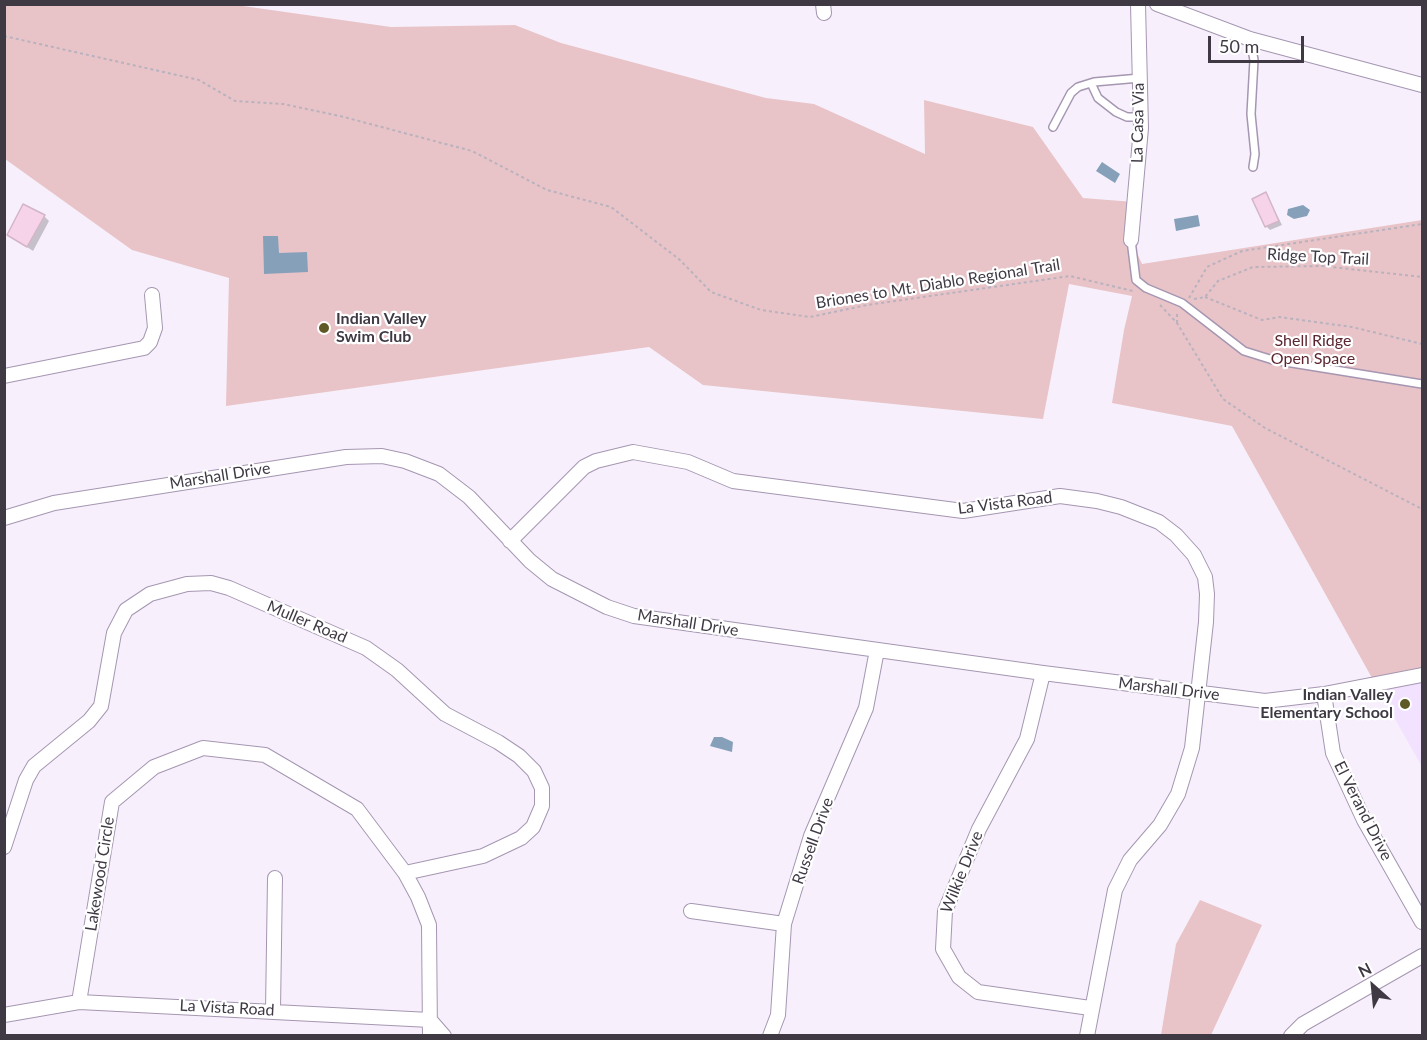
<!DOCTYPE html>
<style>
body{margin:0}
#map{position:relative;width:1427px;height:1040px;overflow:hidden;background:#f7f0fc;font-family:Lato,sans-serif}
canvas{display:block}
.frame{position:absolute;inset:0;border:6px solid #3f3944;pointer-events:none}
.north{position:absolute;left:1343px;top:956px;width:60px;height:60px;-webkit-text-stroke:4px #fff;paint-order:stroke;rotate:333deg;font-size:16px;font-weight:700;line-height:24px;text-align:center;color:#3f3944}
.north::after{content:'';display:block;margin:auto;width:21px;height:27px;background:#3f3944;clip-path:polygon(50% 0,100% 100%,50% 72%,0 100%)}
.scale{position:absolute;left:1208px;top:36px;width:96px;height:27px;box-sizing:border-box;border:3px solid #3f3944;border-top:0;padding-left:8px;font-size:18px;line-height:21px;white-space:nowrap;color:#3f3944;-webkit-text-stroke:4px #fff;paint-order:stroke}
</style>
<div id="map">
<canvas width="1427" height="1040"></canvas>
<div class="frame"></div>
<div class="north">N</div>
<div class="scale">50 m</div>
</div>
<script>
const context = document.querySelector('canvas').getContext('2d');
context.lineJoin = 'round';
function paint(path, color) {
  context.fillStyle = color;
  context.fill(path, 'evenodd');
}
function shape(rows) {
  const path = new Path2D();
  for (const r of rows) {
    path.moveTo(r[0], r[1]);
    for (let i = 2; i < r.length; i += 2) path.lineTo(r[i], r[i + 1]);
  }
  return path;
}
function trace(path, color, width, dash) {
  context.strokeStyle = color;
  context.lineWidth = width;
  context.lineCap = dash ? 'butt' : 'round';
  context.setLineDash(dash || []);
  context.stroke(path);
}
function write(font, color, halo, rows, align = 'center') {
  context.font = font + ' Lato,sans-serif';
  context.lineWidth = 4.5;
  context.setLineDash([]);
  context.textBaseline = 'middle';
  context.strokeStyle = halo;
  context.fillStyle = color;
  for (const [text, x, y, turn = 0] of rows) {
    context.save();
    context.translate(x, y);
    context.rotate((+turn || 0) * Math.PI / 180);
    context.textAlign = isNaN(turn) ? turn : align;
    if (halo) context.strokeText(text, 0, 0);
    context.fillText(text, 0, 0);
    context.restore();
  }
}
paint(shape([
 [1422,672,1422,767,1372,678]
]), '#f2e2ff');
paint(shape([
 [229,4,391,27,515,25,561,43,766,98,814,104,925,154,924,100,1033,127,1083,198,1134,202,1131,240,1142,264,1422,220,1422,672,1372,678,1232,426,1112,403,1124,330,1132,296,1069,284,1043,419,703,385,649,347,226,406,229,278,132,250,5,159,4,5],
 [1200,900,1262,925,1211,1035,1161,1035,1176,944]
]), '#e8c4c8');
paint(shape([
 [1102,162,1120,174,1115,183,1096,171],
 [1303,205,1310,210,1307,216,1294,219,1287,215,1288,209],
 [1198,215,1200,226,1176,231,1174,219],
 [263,236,278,236,279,253,307,252,308,272,264,274],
 [714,737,722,737,733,742,732,752,710,746]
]), '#87a0ba');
paint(shape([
 [1266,194,1282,225,1270,230,1266,226],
 [44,216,49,221,33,251,9,235]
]), '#0003');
const building = shape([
 [1266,192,1279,221,1265,227,1252,199,1266,192],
 [23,204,45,215,27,247,7,235,23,204]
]);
paint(building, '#f6d3e9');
trace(building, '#d4b5c8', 1.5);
const lane = shape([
 [1250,39,1254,60,1251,114,1255,154,1253,167],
 [1091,83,1098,98,1116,112,1127,117,1141,117],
 [1053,127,1071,93,1078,87,1094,82,1140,78],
 [1131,240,1136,280,1146,288,1182,303,1244,351,1273,360,1422,384]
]);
const street = shape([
 [823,4,824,13],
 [1157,4,1250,39,1422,85],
 [1131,240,1141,128,1138,4],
 [4,376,144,348,150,342,155,328,152,295],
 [4,518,54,503,346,457,382,456,405,461,439,474,469,497,530,561,552,579,607,607,634,616,1043,673,1265,701,1324,694,1422,675],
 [510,541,584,467,596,461,633,452,688,462,733,481,963,511,1060,496,1097,501,1121,507,1159,522,1176,535,1194,555,1205,577,1207,594,1206,622,1192,748,1178,794,1160,825,1130,860,1115,890,1087,1036],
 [1043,673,1027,739,979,829,945,911,943,949,959,977,978,992,1090,1008],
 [1324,694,1333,753,1364,820,1422,922],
 [4,847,26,780,34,766,89,721,101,706,114,633,126,610,150,594,187,584,211,583,229,588,366,648,397,670,445,714,498,742,519,756,534,771,542,788,542,806,533,827,521,838,483,856,405,873],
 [691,911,784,924],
 [79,1002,112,802,154,767,203,748,265,755,357,809,405,873,418,897,429,925,430,1036],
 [273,1010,275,878],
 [4,1015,79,1002,430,1020,444,1036],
 [770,1036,778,1015,784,924,811,836,866,708,877,650],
 [1291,1036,1303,1024,1422,956]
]);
trace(lane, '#a596b1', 10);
trace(street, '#a596b1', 16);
trace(shape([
 [4,36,199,80,235,101,283,104,340,116,472,151,547,190,611,207,680,260,711,292,761,310,810,317,867,305,1070,276,1133,291],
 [1205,297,1262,320,1279,317,1352,327,1422,344],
 [1189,298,1207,267,1242,251,1422,224],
 [1194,299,1205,297,1218,281,1253,267,1323,266,1422,277],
 [1160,305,1177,323,1223,399,1265,428,1422,509],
 [1177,323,1177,311]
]), '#b9b2be', 2, [3, 3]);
trace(lane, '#fff', 7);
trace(street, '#fff', 14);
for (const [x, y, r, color] of [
 [324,328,6,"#5f5925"],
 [1405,704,6,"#5f5925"]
]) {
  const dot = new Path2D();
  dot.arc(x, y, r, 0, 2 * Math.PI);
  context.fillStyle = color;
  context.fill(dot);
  trace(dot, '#fff', 2);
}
write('16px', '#3f3944', '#fff', [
 ["La Casa Via",1138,123,-89],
 ["Ridge Top Trail",1318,257,3],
 ["Briones to Mt. Diablo Regional Trail",938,284,-9],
 ["Marshall Drive",220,476,-9],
 ["La Vista Road",1005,503,-7],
 ["Muller Road",307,622,23],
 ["Marshall Drive",688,623,9],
 ["Marshall Drive",1169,689,7],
 ["El Verand Drive",1363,811,63],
 ["Russell Drive",813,841,-70],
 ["Wilkie Drive",962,872,-68],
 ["Lakewood Circle",100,874,-81],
 ["La Vista Road",227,1008,3]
]);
write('bold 16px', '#3f3944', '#fff', [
 ["Indian Valley",336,319],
 ["Swim Club",336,337],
 ["Indian Valley",1393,695,"right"],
 ["Elementary School",1393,713,"right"]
], 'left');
write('16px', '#5b2630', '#fff', [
 ["Shell Ridge",1313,341],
 ["Open Space",1313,359]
]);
</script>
